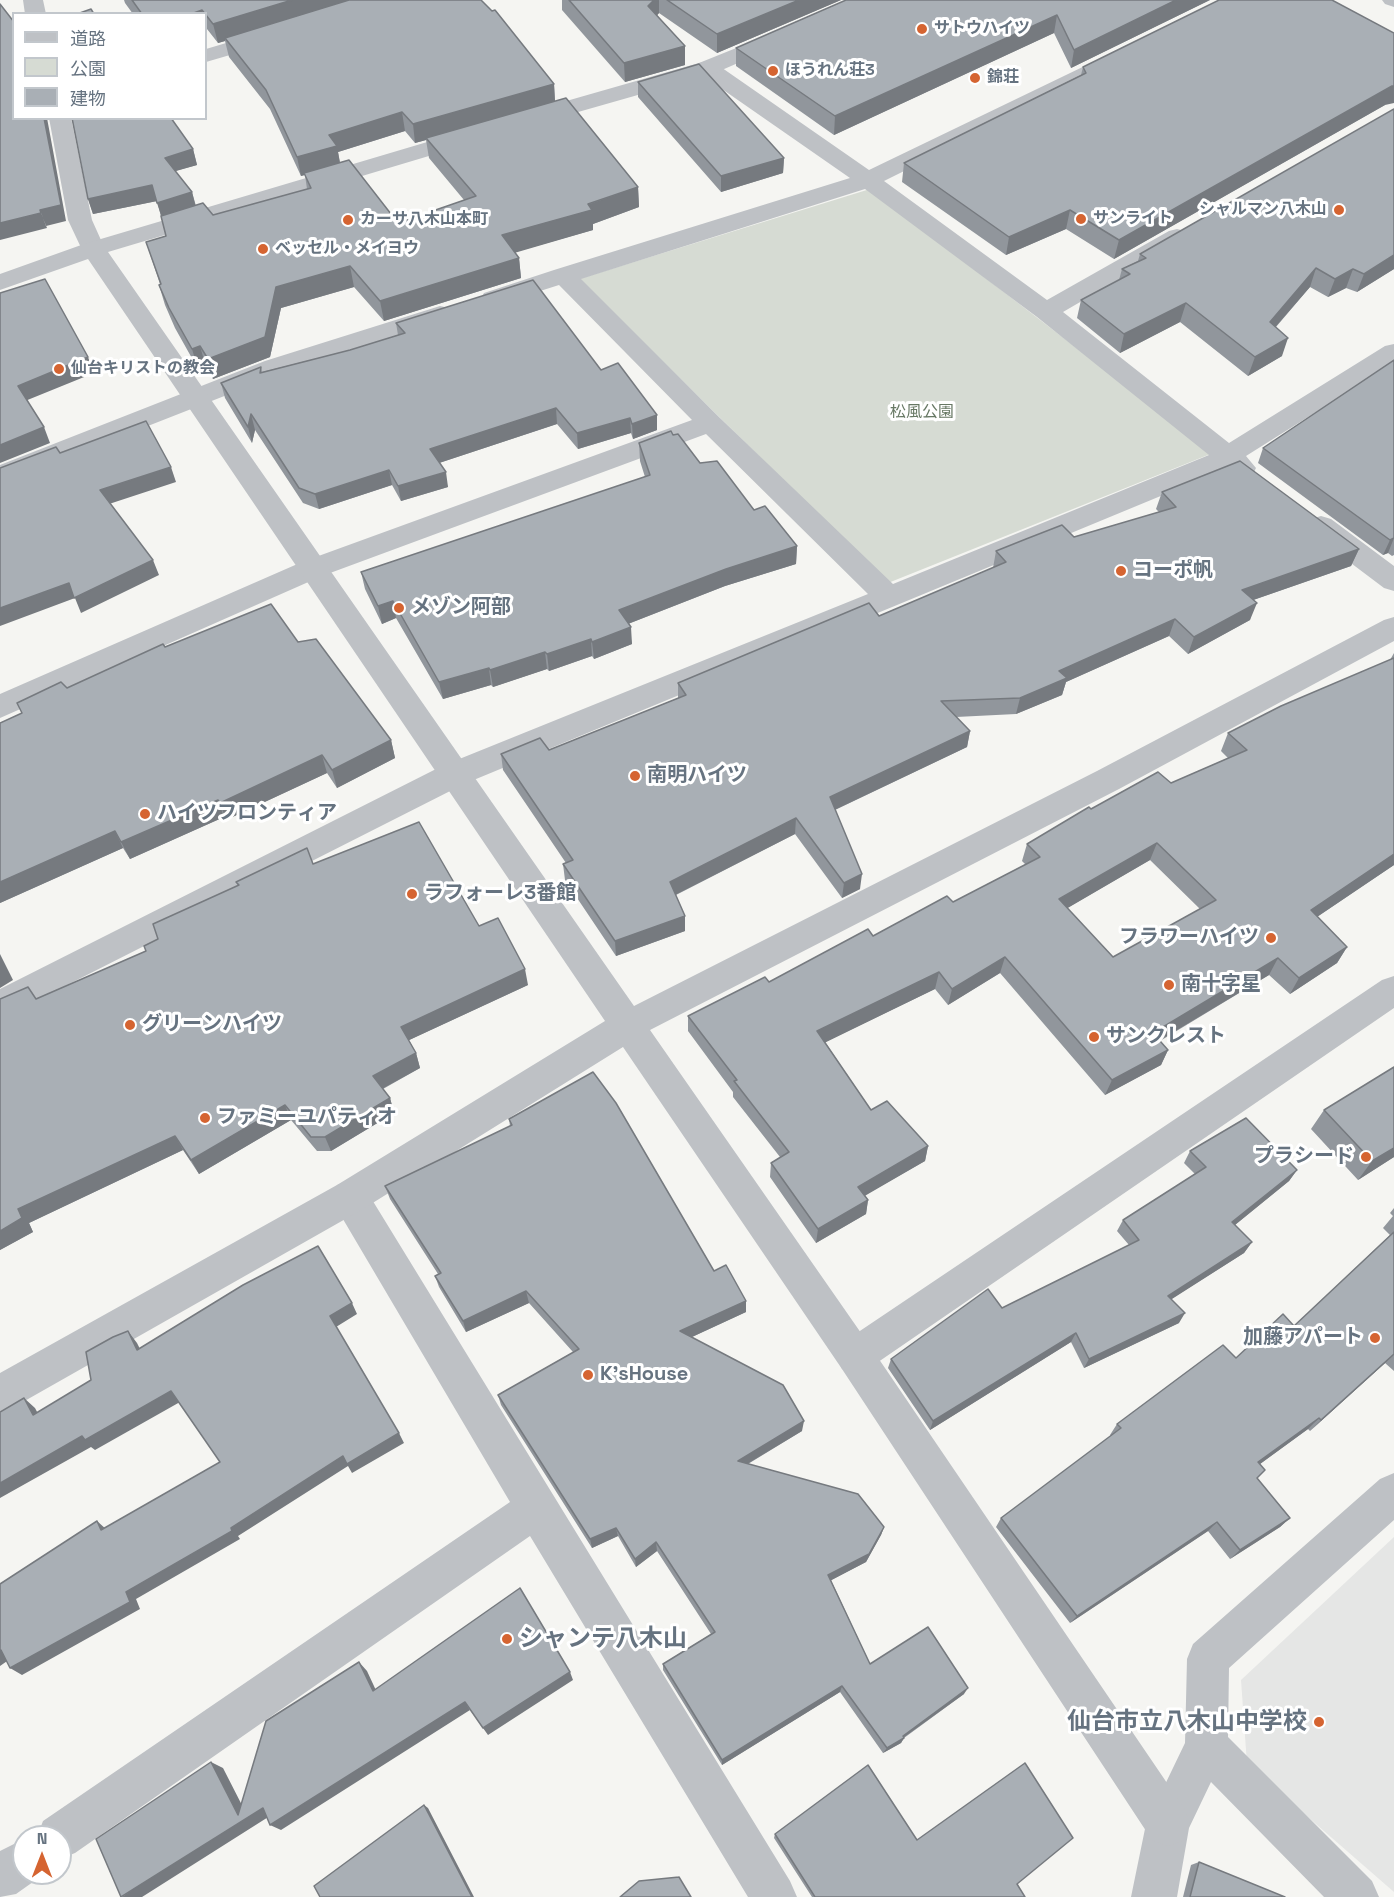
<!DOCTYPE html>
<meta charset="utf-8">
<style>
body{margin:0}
#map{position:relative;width:1394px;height:1897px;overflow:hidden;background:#f5f5f2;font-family:"Space Grotesk","Noto Sans JP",sans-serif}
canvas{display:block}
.legend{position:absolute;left:12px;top:12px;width:195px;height:108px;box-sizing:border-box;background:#fff;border:2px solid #c2c7cc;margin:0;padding:8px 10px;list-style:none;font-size:18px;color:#667380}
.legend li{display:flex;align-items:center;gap:12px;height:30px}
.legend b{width:30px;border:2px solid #c2c7cc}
.north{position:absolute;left:12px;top:1825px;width:60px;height:60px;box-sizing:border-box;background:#fff;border:2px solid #c2c7cc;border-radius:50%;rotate:0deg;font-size:16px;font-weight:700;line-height:24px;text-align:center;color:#667380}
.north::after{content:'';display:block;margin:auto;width:21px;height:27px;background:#d56431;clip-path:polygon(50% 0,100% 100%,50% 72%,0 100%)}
</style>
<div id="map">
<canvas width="1394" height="1897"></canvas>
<ul class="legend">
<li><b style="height:8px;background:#bec1c5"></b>道路</li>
<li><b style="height:16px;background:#d6dbd3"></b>公園</li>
<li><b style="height:16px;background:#a9afb5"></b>建物</li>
</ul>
<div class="north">N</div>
</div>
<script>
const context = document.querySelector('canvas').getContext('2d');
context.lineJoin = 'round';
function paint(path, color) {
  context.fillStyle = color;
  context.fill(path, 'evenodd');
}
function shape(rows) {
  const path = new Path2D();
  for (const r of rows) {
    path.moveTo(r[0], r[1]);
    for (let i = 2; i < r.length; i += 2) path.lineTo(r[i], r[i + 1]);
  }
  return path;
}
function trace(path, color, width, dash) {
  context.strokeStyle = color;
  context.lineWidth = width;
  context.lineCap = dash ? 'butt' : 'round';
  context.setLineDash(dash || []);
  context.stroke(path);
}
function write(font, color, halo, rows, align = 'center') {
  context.font = font + ' "Space Grotesk","Noto Sans JP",sans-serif';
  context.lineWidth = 6;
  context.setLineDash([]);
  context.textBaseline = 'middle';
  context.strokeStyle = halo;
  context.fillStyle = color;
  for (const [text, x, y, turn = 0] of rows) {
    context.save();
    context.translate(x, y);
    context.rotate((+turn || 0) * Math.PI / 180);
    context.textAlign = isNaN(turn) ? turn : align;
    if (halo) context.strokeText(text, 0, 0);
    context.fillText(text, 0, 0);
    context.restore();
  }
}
paint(shape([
 [1394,1537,1394,1892,1247,1764,1241,1680]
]), '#e5e6e5');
paint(shape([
 [870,189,1213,453,888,583,579,279]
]), '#d6dbd3');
paint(shape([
 [23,0,43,0,46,14,25,14,23,0],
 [1382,0,1394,0,1394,7,1385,4,1382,0],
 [270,30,278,31,281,36,278,41,206,62,206,49,270,30],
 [1122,48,1130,49,1133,54,1130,59,884,181,1047,300,1169,231,1177,229,1185,231,1189,236,1185,241,1063,312,1229,443,1385,346,1394,344,1394,363,1246,456,1256,468,1253,474,1243,477,1233,474,1226,469,464,784,0,1019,0,989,442,766,868,594,706,434,322,576,0,718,0,694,302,562,692,420,559,285,493,306,484,303,481,298,484,293,554,270,850,178,699,73,696,68,699,63,707,61,715,63,869,170,1122,48],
 [865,189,1037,317,1209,455,893,584,719,417,581,279,865,189],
 [49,118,71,118,92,220,105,249,102,254,93,256,84,254,68,220,49,118],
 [440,306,449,308,452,314,449,320,283,373,0,484,0,465,265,361,440,306],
 [1321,516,1331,519,1394,566,1394,591,1384,588,1311,533,1307,526,1311,519,1321,516],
 [1394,976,1394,1008,868,1369,855,1375,842,1369,836,1356,842,1343,1382,980,1394,976],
 [350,1180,363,1185,790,1881,797,1897,748,1897,530,1536,75,1853,60,1859,60,1837,37,1837,43,1821,510,1502,337,1209,332,1197,337,1185,350,1180],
 [1394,1473,1394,1520,1229,1668,1228,1737,1372,1881,1379,1897,1324,1897,1211,1782,1189,1828,1177,1897,1131,1897,1146,1824,1185,1743,1187,1659,1193,1644,1380,1479,1394,1473],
 [24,1839,24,1873,41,1873,40,1877,16,1894,0,1897,0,1851,24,1839]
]), '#bec1c5');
paint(shape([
 [776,32,784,33,787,38,784,43,715,73,529,126,521,124,518,119,521,114,699,63,776,32],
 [471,129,479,131,482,136,479,141,108,252,634,1006,1097,771,1384,620,1394,617,1394,641,1119,789,650,1030,868,1343,1184,1808,1190,1824,1184,1840,1168,1846,1152,1840,842,1369,623,1047,363,1209,14,1407,0,1413,0,1373,337,1185,605,1021,88,259,0,290,0,274,84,244,471,129]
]), '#bec1c5');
paint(shape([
 [124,0,481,0,554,84,555,101,638,187,639,207,593,224,593,230,515,252,519,258,521,278,384,321,354,287,281,308,270,357,213,379,206,367,198,369,175,328,165,305,159,285,160,284,146,242,166,236,157,201,93,214,88,199,193,149,197,165,175,171,192,192,196,206,213,215,307,189,305,175,301,176,270,109,229,57,225,41,218,43,207,29,206,29,206,14,133,14,125,3],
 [405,131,415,143,426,140,429,158,464,200,398,223,340,162,338,152],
 [562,0,841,0,717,53,659,13,657,15,685,46,685,65,625,82,562,10],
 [1210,0,1071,68,1054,33,834,135,736,66,736,48],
 [1083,67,1385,105,1114,259,1066,229,1006,255,902,182,904,163,1081,75],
 [638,82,784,158,783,173,721,192,638,97],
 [1140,254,1394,269,1357,292,1346,288,1328,297,1310,287,1276,327,1282,356,1248,376,1180,322,1120,353,1077,318,1081,300,1119,280,1122,269,1138,261],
 [396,323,601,370,657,430,633,439,631,433,578,449,557,424,439,463,448,487,401,501,392,485,319,509,303,503,255,430,252,443,225,398,221,383,261,367,262,372,350,350,398,335],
 [1394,360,1394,555,1392,556,1388,553,1383,555,1258,463,1263,448],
 [639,443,700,463,797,546,796,564,725,586,628,624,632,644,594,659,592,656,549,671,547,669,493,687,491,685,443,699,396,618,382,624,365,589,361,572,645,477,640,461],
 [1162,492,1359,549,1351,566,1253,600,1250,620,1188,654,1169,636,1066,682,1062,695,1016,714,956,717,970,731,967,747,835,810,860,889,842,898,795,834,676,895,685,916,685,931,616,956,565,880,563,864,566,863,503,770,501,754,549,750,678,698,678,683,879,616,993,568,996,551,1074,537,1159,512,1156,509],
 [298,642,391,740,395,758,337,788,327,773,226,820,224,817,130,859,123,848,0,903,0,723,22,713,67,688,165,647],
 [1394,653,1394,865,1317,917,1347,947,1337,963,1290,994,1269,975,1160,1041,1168,1050,1161,1065,1105,1095,1000,973,948,1005,935,989,825,1042,871,1110,928,1146,925,1161,865,1195,868,1200,866,1214,816,1243,770,1177,771,1163,780,1157,733,1097,733,1092,688,1031,688,1016,769,982,953,902,1026,865,1022,861,1027,844,1091,809,1171,783,1228,758,1221,751,1228,733,1390,660],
 [1150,860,1200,909,1113,957,1067,908],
 [313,864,479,926,528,985,409,1040,416,1053,420,1068,383,1089,390,1098,394,1113,331,1151,317,1151,291,1120,199,1174,183,1150,29,1223,33,1232,0,1250,0,999,36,999,146,951,144,946,158,939,238,886,236,882],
 [1324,1110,1394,1157,1358,1180,1311,1129],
 [509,1119,714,1271,746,1301,746,1312,692,1337,802,1431,748,1464,884,1527,881,1535,866,1562,831,1580,870,1664,964,1694,904,1738,901,1743,883,1753,840,1692,722,1765,663,1670,663,1664,711,1634,657,1551,636,1567,618,1536,592,1548,501,1405,498,1395,573,1352,529,1303,466,1332,439,1287,435,1276,438,1274,390,1199,385,1186,510,1126],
 [1190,1151,1297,1170,1289,1181,1235,1225,1252,1242,1244,1253,1171,1299,1179,1323,1084,1368,1071,1342,930,1430,888,1368,891,1359,1002,1308,1129,1245,1117,1231,1123,1220,1195,1174,1184,1163],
 [1394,1208,1394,1371,1385,1363,1310,1431,1308,1429,1260,1464,1257,1478,1290,1518,1280,1527,1230,1559,1208,1531,1070,1623,996,1527,1001,1518,1111,1436,1110,1435,1117,1424,1294,1326,1390,1235,1383,1228,1393,1216,1390,1213],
 [775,1834,917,1840,1017,1884,1025,1897,812,1897,774,1838],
 [1199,1862,1285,1897,1183,1897,1191,1865]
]), '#91969c');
paint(shape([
 [292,0,354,0,225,38,225,41,218,43,213,24],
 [654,0,659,0,659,13,649,25,648,6],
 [799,0,841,0,717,53,717,34],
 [1176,0,1210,0,1071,68,1074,50],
 [202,10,203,14,191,14],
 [1057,15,1054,33,834,135,835,116],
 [685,46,685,65,625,82,624,63],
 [554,84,555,102,426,138,426,140,415,143,413,124],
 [1392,86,1394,86,1394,103,1385,105,1114,259,1119,240],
 [402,112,405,131,338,152,340,164,301,176,297,157,329,135],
 [44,118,47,118,66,221,46,226,40,210],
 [193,149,197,165,169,173,165,158],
 [784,158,783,173,721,192,721,176],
 [152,185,157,201,93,214,88,199],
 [638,187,639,207,593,224,593,230,504,256,502,235],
 [192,192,196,208,162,218,157,203],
 [1070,210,1066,229,1006,255,1009,237],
 [41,213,47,228,0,240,0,223],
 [1394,255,1394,269,1357,292,1364,274],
 [519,258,521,278,384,321,380,301],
 [350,266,354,287,281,308,270,357,213,379,208,359,276,287],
 [1316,268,1310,287,1264,340,1270,322],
 [1353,269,1346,288,1328,297,1335,279],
 [1186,303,1180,322,1120,353,1124,334],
 [1288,338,1282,356,1248,376,1255,357],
 [200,346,206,367,198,369,192,349],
 [88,357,94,373,25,401,18,386],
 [556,408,557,424,433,465,430,449],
 [251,414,255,430,252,443,248,427],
 [657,415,657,430,633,439,632,424],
 [630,418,631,433,578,449,577,433],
 [44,427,50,443,0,463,0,445],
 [171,467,176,482,106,505,100,490],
 [389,470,392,485,319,509,315,494],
 [446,472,448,487,401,501,398,486],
 [1394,538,1388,553,1383,555,1390,540],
 [797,546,796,564,725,586,620,627,619,610,726,569],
 [1359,549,1351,566,1236,606,1242,590],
 [153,560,159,575,81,613,75,598,0,626,0,608,69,583],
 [393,601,396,618,382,624,378,606],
 [1257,603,1250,620,1188,654,1194,637],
 [1175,619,1169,636,1066,682,1062,695,1016,714,1020,698,1059,671],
 [631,627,632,644,594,659,592,642],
 [591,639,592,656,549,671,547,654],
 [545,652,547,669,493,687,490,670],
 [489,668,491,685,443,699,439,682],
 [970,731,967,747,828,813,830,797],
 [391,740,395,758,337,788,332,770],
 [322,755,327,773,226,820,220,803],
 [218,800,224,817,130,859,121,842],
 [796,818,795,834,671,897,670,882],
 [115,831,123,848,0,903,0,882],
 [1157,843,1150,860,1054,916,1059,899],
 [1394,854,1394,865,1302,927,1311,910],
 [862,874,860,889,842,898,844,883],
 [685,916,685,931,616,956,615,941],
 [1347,947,1337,963,1290,994,1299,978],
 [0,954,13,980,0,988],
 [1005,957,1000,973,948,1005,952,989],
 [1278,958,1269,975,1145,1049,1153,1033],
 [525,969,528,985,405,1042,401,1027],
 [939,972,935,989,816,1047,817,1031],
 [1168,1050,1161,1065,1105,1095,1112,1080],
 [416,1053,420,1068,378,1091,373,1076],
 [390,1098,394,1113,331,1151,325,1137],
 [285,1105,291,1120,199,1174,191,1160],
 [175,1136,183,1150,29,1223,33,1232,0,1250,0,1231,18,1209],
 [928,1146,925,1161,856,1201,858,1187],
 [1394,1148,1394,1157,1358,1180,1372,1161],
 [1297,1170,1289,1181,1225,1233,1232,1222],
 [868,1200,866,1214,816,1243,818,1229],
 [1252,1242,1244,1253,1161,1306,1168,1296],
 [526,1291,529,1303,466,1332,463,1321],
 [746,1301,746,1312,681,1342,680,1331],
 [352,1303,357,1314,336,1327,330,1316],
 [1185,1313,1179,1323,1084,1368,1089,1359],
 [128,1331,137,1343,146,1361,137,1350],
 [1076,1333,1071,1342,930,1430,933,1421],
 [1394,1354,1385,1363,1310,1431,1321,1420],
 [171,1391,180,1402,95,1450,91,1447,0,1498,0,1483,82,1436],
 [24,1398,35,1408,44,1425,33,1415],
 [1319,1418,1308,1429,1249,1472,1258,1462],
 [804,1421,802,1431,737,1470,738,1461],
 [399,1433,404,1443,352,1473,348,1466,238,1536,240,1539,136,1599,140,1609,22,1675,10,1668,126,1592,231,1528,343,1456],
 [1290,1518,1280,1527,1230,1559,1240,1550],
 [97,1521,107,1530,101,1530],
 [1217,1522,1208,1531,1070,1623,1077,1616],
 [884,1527,881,1535,866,1562,826,1583,828,1575],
 [616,1528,618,1536,592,1548,590,1539],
 [656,1542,657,1551,636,1567,635,1559],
 [1,1650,13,1657,0,1666,0,1651],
 [359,1662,367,1671,380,1699,373,1691],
 [570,1672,573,1680,488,1735,483,1728],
 [842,1686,840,1692,722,1765,722,1760],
 [968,1688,964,1694,900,1740,904,1738,901,1743,883,1753,887,1748],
 [465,1702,470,1710,281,1830,270,1825],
 [211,1762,223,1768,248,1817,263,1808,273,1814,142,1897,122,1897,238,1815],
 [424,1805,428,1808,474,1897,472,1897]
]), '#767a7f');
const building = shape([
 [132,0,292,0,213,24,202,10,191,14,142,14,132,0],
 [349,0,481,0,492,11,495,10,554,84,413,124,402,112,329,135,337,146,297,157,266,90,225,38,349,0],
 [569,0,654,0,648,6,685,46,624,63,569,0],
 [667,0,799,0,717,34,667,0],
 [846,0,1176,0,1074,50,1057,15,835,116,736,48,846,0],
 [1219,0,1332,0,1394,33,1394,86,1392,86,1119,240,1070,210,1009,237,904,163,1086,73,1083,67,1219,0],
 [0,4,14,22,14,118,44,118,61,205,40,210,41,213,0,223,0,4],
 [91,9,94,14,77,14,91,9],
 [699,64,784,158,721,176,638,82,699,64],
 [566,98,638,187,588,204,592,210,502,235,519,258,380,301,350,266,276,287,265,337,208,359,200,346,192,349,169,308,159,285,161,284,146,242,166,236,161,216,203,203,213,215,311,188,304,173,349,160,398,223,476,196,426,138,566,98],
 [1394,109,1394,255,1364,274,1353,269,1335,279,1316,268,1270,322,1288,338,1255,357,1186,303,1124,334,1081,300,1130,274,1122,269,1146,258,1140,254,1394,109],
 [72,118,171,118,193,149,165,158,192,192,157,203,152,185,88,199,72,118],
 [45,279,88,357,18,386,44,427,0,445,0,293,45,279],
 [533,280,601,370,618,363,657,415,632,424,630,418,577,433,556,408,430,449,446,472,398,486,389,470,315,494,299,488,251,414,248,427,221,383,261,367,260,373,350,350,405,333,396,323,533,280],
 [1394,360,1394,538,1390,540,1263,448,1394,360],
 [146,421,171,467,100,490,153,560,74,598,69,583,0,608,0,468,56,447,60,453,146,421],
 [671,431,673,435,678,434,700,463,717,461,754,510,765,506,797,546,726,569,619,610,631,627,592,642,591,639,547,654,545,652,490,670,489,668,439,682,393,601,378,606,361,572,650,475,639,443,671,431],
 [1240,461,1359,549,1242,590,1257,603,1194,637,1175,619,1059,671,1067,678,1020,698,941,701,970,731,830,797,862,874,844,883,796,818,670,882,685,916,615,941,563,864,573,860,501,754,540,738,549,750,686,695,678,683,869,603,879,616,1006,562,996,551,1026,539,1062,525,1074,537,1176,507,1162,492,1240,461],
 [271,604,298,642,316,639,391,740,332,770,322,755,220,803,218,800,121,842,115,831,0,882,0,723,22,713,17,703,61,682,67,688,163,644,165,647,271,604],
 [1394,658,1394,854,1311,910,1347,947,1299,978,1278,958,1153,1033,1168,1050,1112,1080,1005,957,952,989,939,972,817,1031,871,1110,887,1101,928,1146,858,1187,868,1200,818,1229,771,1163,789,1152,734,1081,737,1080,688,1016,765,977,769,982,868,929,873,936,947,896,953,902,1040,857,1027,844,1089,807,1091,809,1158,772,1171,783,1247,750,1228,733,1281,706,1394,658],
 [1157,843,1216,900,1113,957,1059,899,1157,843],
 [419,822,479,926,498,918,525,969,401,1027,416,1053,373,1076,390,1098,325,1137,311,1137,285,1105,191,1160,175,1136,18,1209,22,1218,0,1231,0,999,28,987,36,999,146,951,144,946,158,939,153,924,239,885,236,882,307,848,313,864,419,822],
 [1394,1067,1394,1148,1372,1161,1324,1110,1394,1067],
 [593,1072,616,1103,714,1271,726,1265,746,1301,680,1331,783,1385,804,1421,738,1461,858,1494,884,1527,869,1554,828,1575,870,1664,928,1627,968,1688,903,1736,904,1738,887,1748,842,1686,722,1760,663,1664,715,1632,656,1542,635,1559,616,1528,590,1539,498,1395,579,1349,526,1291,463,1321,435,1276,441,1273,385,1186,512,1125,509,1119,593,1072],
 [1246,1118,1297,1170,1232,1222,1252,1242,1168,1296,1185,1313,1089,1359,1076,1333,933,1421,891,1359,988,1289,1002,1308,1139,1240,1123,1220,1206,1167,1190,1151,1246,1118],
 [1394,1232,1394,1354,1321,1420,1319,1418,1258,1462,1265,1470,1257,1478,1290,1518,1240,1550,1217,1522,1077,1616,1001,1518,1121,1428,1117,1424,1223,1345,1236,1358,1283,1314,1294,1326,1394,1232],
 [318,1246,352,1303,330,1316,399,1433,347,1464,343,1456,231,1528,232,1531,126,1592,130,1602,10,1668,1,1650,0,1651,0,1584,97,1521,101,1530,220,1462,171,1391,85,1440,82,1436,0,1483,0,1412,24,1398,33,1415,91,1380,86,1352,113,1337,128,1331,137,1350,243,1285,318,1246],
 [520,1588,570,1672,483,1728,465,1702,270,1825,263,1808,121,1897,96,1839,211,1762,238,1815,266,1721,359,1662,373,1691,520,1588],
 [1025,1763,1073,1838,1017,1884,1025,1897,815,1897,775,1834,868,1765,917,1840,1025,1763],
 [424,1805,472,1897,320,1897,314,1886,424,1805],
 [1199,1862,1285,1897,1190,1897,1199,1862],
 [679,1877,691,1897,620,1897,639,1881,679,1877]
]);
paint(building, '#a9afb5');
trace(building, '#767a7f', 1.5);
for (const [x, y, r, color] of [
 [922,29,6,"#d56431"],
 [773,71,6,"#d56431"],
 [975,78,6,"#d56431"],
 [1339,210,6,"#d56431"],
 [1081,219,6,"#d56431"],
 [348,220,6,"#d56431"],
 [263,249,6,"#d56431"],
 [59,369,6,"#d56431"],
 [1121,571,6,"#d56431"],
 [399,608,6,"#d56431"],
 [635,776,6,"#d56431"],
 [145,814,6,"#d56431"],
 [412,894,6,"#d56431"],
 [1271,938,6,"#d56431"],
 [1169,985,6,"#d56431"],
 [130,1025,6,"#d56431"],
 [1094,1037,6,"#d56431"],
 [205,1118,6,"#d56431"],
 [1366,1157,6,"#d56431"],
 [1375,1338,6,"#d56431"],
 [588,1375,6,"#d56431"],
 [507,1639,6,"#d56431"],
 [1319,1722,6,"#d56431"]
]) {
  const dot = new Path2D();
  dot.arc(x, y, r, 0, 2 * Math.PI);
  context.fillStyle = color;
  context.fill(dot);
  trace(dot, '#fff', 2);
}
write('bold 16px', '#667380', '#fff', [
 ["サトウハイツ",934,29],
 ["ほうれん荘3",785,71],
 ["錦荘",987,78],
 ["シャルマン八木山",1327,210,"right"],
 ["サンライト",1093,219],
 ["カーサ八木山本町",360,220],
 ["ベッセル・メイヨウ",275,249],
 ["仙台キリストの教会",71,369]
], 'left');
write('16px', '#677864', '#fff', [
 ["松風公園",922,413]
]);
write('bold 20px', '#667380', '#fff', [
 ["コーポ帆",1133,571],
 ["メゾン阿部",411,608],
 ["南明ハイツ",647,776],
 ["ハイツフロンティア",157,814],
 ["ラフォーレ3番館",424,894],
 ["フラワーハイツ",1259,938,"right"],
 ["南十字星",1181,985],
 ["グリーンハイツ",142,1025],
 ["サンクレスト",1106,1037],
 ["ファミーユパティオ",217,1118],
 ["プラシード",1354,1157,"right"],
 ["加藤アパート",1363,1338,"right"],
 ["K'sHouse",600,1375]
], 'left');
write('bold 24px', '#667380', '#fff', [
 ["シャンテ八木山",519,1639],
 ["仙台市立八木山中学校",1307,1722,"right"]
], 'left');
</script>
